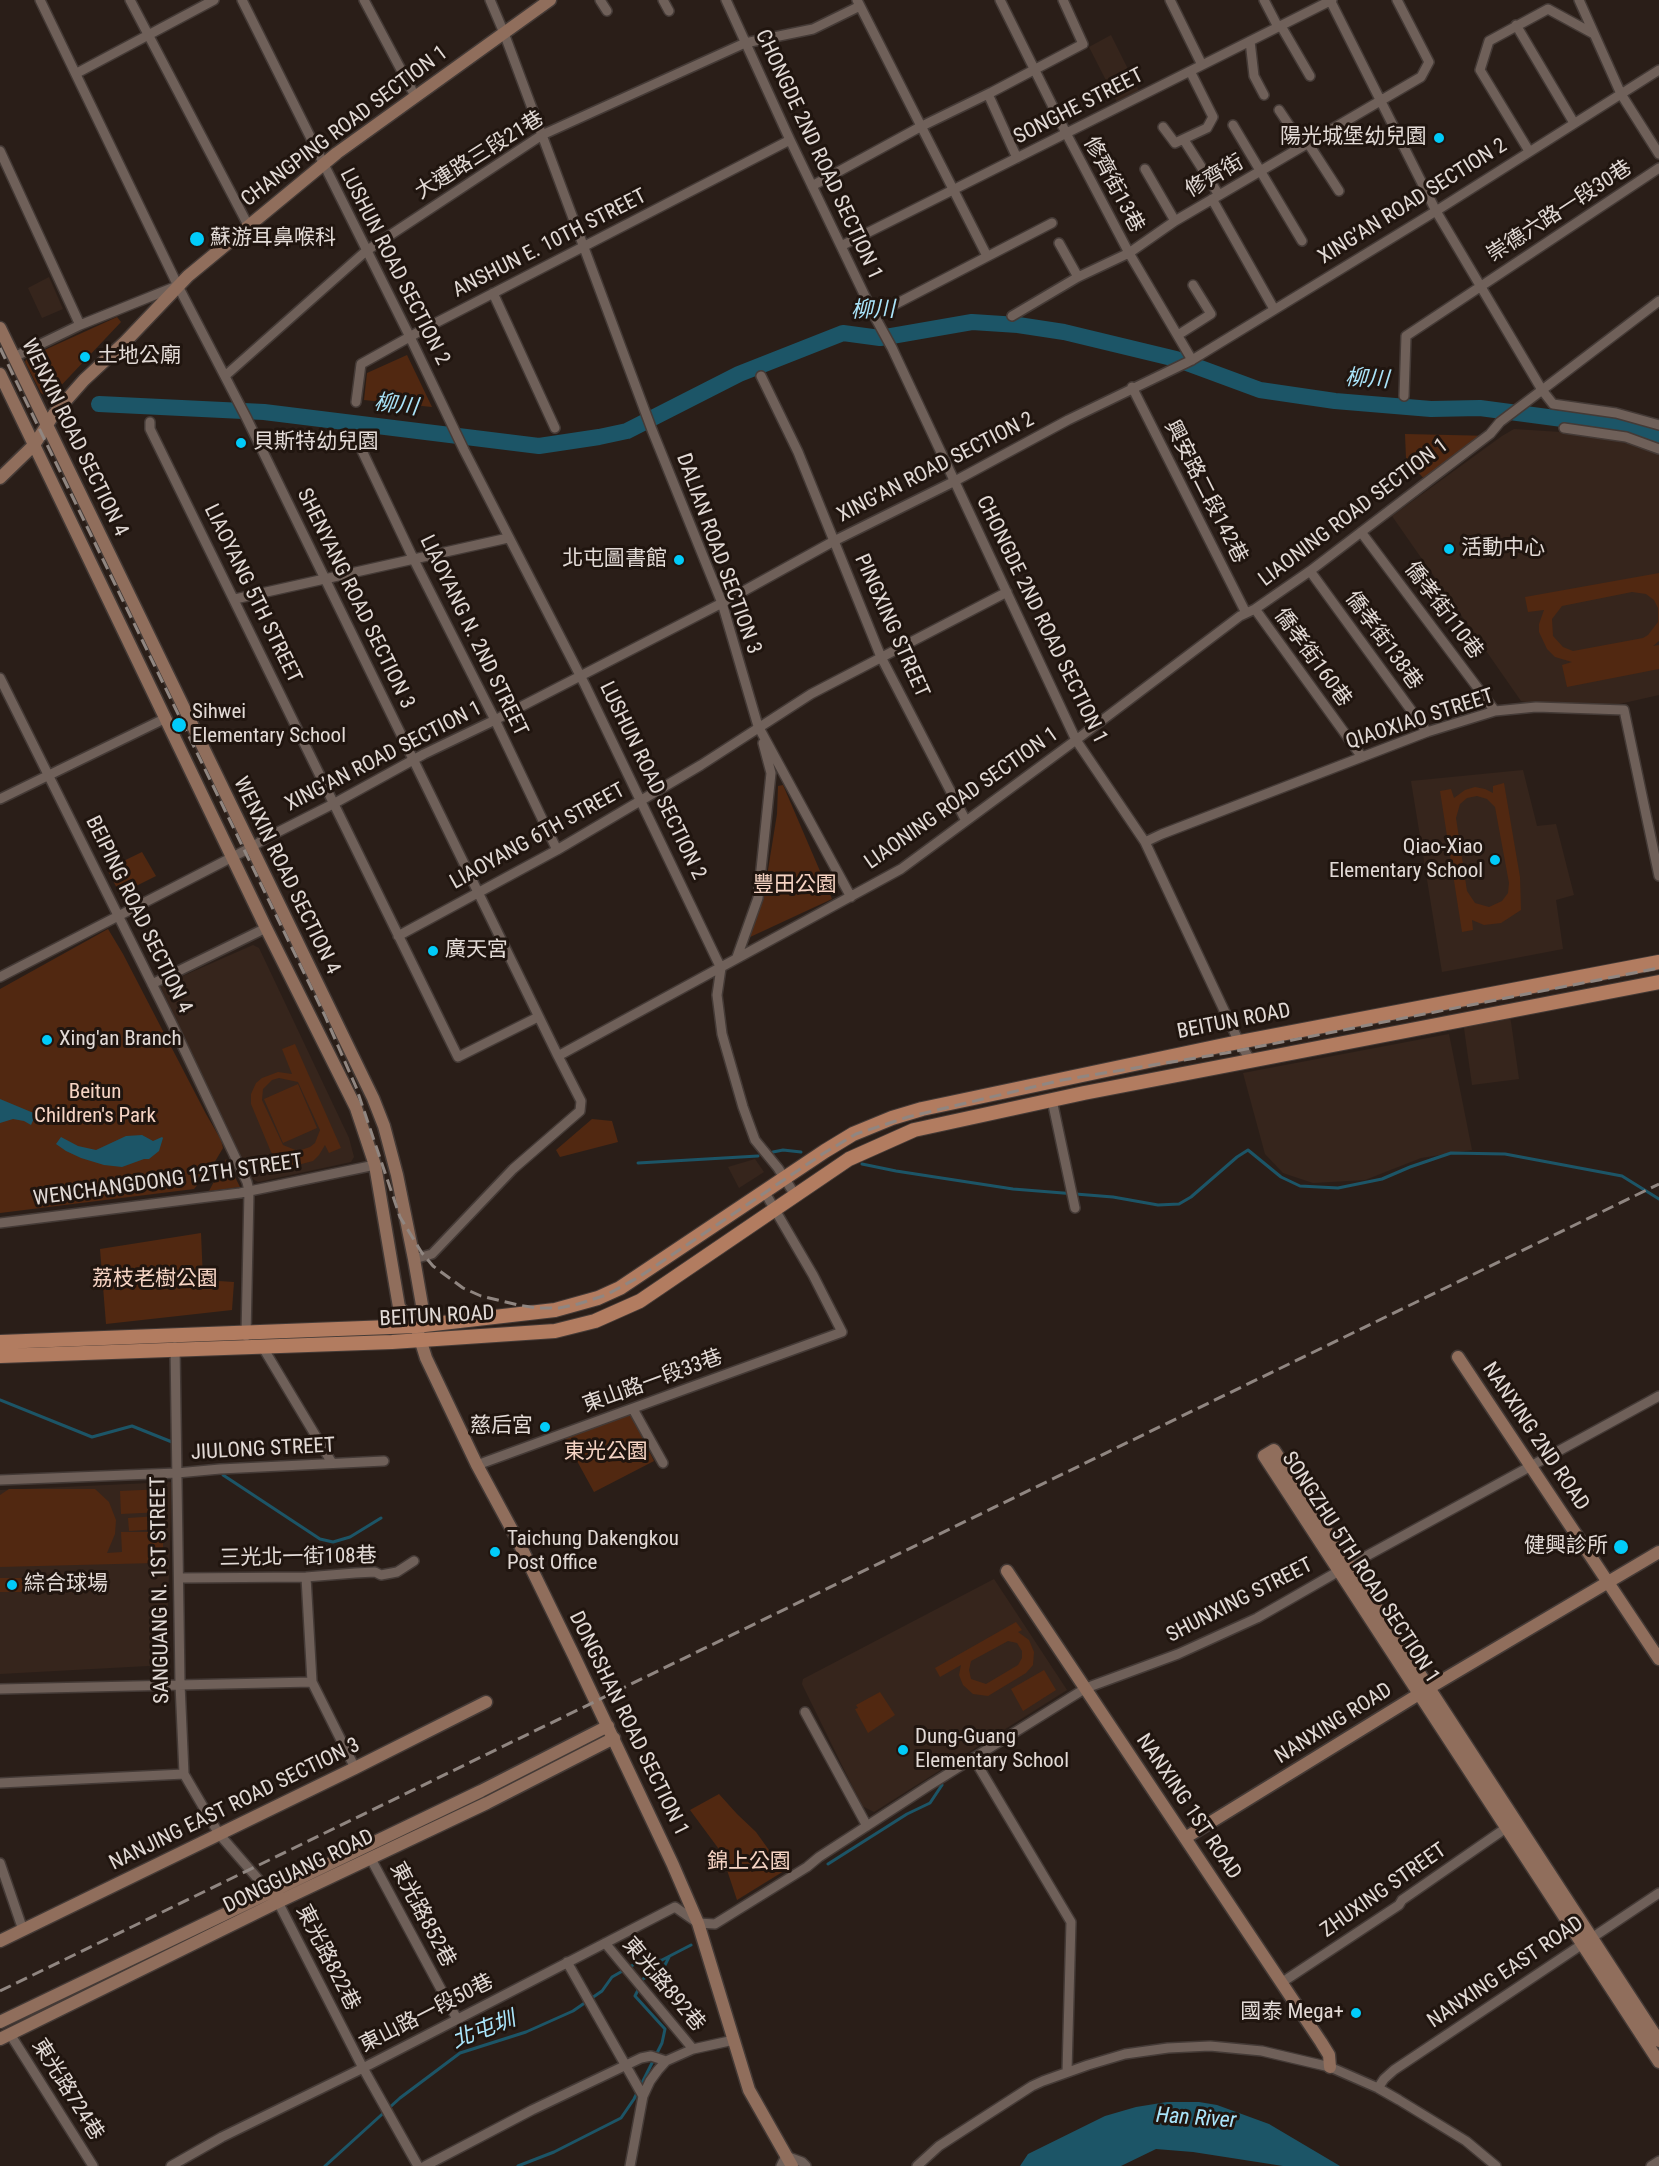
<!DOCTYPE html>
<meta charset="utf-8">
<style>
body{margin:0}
canvas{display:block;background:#2a1e18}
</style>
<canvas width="1659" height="2166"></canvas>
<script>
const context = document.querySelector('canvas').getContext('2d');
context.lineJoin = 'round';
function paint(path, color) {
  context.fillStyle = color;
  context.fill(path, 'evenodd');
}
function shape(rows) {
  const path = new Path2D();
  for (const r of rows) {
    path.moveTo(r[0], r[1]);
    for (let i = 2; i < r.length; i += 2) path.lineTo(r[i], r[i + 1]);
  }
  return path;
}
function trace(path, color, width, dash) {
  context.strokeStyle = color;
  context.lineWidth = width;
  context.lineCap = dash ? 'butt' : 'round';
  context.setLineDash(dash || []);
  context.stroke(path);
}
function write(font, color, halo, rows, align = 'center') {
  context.font = font + ' "Roboto Condensed","Noto Sans TC",sans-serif';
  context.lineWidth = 6;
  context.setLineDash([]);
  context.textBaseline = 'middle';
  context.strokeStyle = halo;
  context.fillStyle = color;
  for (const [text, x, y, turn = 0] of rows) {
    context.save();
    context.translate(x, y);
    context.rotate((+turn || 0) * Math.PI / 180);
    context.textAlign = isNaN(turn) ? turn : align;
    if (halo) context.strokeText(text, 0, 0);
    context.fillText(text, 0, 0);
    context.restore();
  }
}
paint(shape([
 [1111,35,1139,91,1117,102,1089,47],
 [49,277,63,309,42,318,28,288],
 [1514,429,1592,434,1650,450,1659,455,1659,695,1615,705,1548,707,1521,701,1392,516,1502,436],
 [1523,770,1537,826,1556,824,1574,895,1556,900,1563,949,1442,972,1411,781],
 [253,945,259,948,349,1138,354,1157,351,1162,258,1182,251,1178,160,986],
 [1510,1015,1519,1079,1472,1085,1463,1021],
 [1449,1034,1472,1150,1421,1158,1365,1180,1313,1183,1283,1173,1265,1154,1243,1073],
 [755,1159,764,1172,739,1188,728,1167],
 [172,1482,166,1665,0,1674,0,1490],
 [994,1579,1067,1690,874,1812,862,1806,802,1684,803,1679]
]), '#36251c');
paint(shape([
 [117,317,121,322,54,393,48,397,41,393,25,362,27,358],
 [407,355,432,407,364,400,367,373],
 [1405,434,1493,436,1425,480,1406,458],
 [1659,573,1659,641,1653,646,1659,645,1659,669,1567,687,1562,665,1572,662,1555,657,1547,649,1539,632,1539,624,1544,610,1528,612,1525,597],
 [1632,592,1646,594,1654,600,1658,608,1658,622,1648,635,1643,638,1573,651,1563,647,1553,636,1552,619,1562,606],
 [1504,783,1520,877,1521,910,1501,923,1484,925,1472,920,1473,930,1462,932,1440,791,1451,789,1454,798,1465,790,1475,787,1485,789,1493,793,1493,786],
 [1477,796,1487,799,1495,807,1509,883,1508,893,1502,901,1489,907,1475,903,1467,891,1456,818,1460,804,1467,798],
 [783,785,832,899,748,938,763,901,777,814,778,786],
 [142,852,156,876,120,894,107,869],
 [108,929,123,954,206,1114,221,1140,223,1148,210,1170,194,1189,0,1213,0,989],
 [295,1044,341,1148,329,1153,325,1145,319,1155,313,1161,298,1165,287,1165,278,1160,271,1152,251,1104,251,1094,256,1083,262,1078,278,1072,292,1074,282,1049],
 [279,1078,298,1082,320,1130,315,1143,310,1147,298,1151,283,1145,262,1100,263,1089,272,1080],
 [298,1084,317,1128,283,1143,264,1099],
 [592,1119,612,1121,618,1142,560,1157,556,1150],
 [226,1159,240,1187,209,1191],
 [201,1233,203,1280,234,1282,232,1310,106,1324,100,1249],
 [630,1413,654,1461,594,1492,565,1439],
 [9,1489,95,1489,109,1502,116,1520,115,1534,107,1553,122,1552,121,1532,163,1532,163,1551,156,1551,155,1563,0,1567,0,1495],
 [163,1489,163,1512,121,1514,120,1491],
 [157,1516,158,1529,129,1531,128,1518],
 [0,1578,23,1578,23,1592,0,1592],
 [1016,1622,1022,1630,1018,1632,1029,1640,1034,1652,1033,1665,1026,1673,988,1696,973,1694,963,1685,959,1675,961,1665,940,1677,935,1668],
 [1008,1641,1017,1643,1022,1651,1022,1658,1018,1665,986,1684,971,1679,969,1670,971,1661],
 [1044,1670,1056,1690,1023,1711,1011,1689],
 [880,1692,895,1715,868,1733,855,1709,858,1708,856,1705],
 [719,1794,737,1814,756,1832,784,1871,737,1900,721,1852,690,1810]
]), '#512811');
paint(shape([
 [0,1099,36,1114,31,1125,24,1121,13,1119,0,1123],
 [142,1135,153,1141,162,1137,163,1138,159,1151,149,1159,144,1159,122,1167,104,1165,81,1158,66,1151,56,1144,61,1137,78,1146,96,1150,126,1136],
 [1167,2102,1199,2102,1217,2105,1269,2124,1340,2166,1283,2166,1193,2152,1156,2149,1121,2166,1020,2166,1028,2154,1105,2116,1136,2107]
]), '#1c5567');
trace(shape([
 [773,1152,783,1150,801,1152],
 [638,1163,758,1156],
 [862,1164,896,1171,1013,1189,1113,1197,1158,1205,1179,1204,1191,1197,1237,1157,1248,1150,1281,1177,1300,1186,1338,1188,1382,1179,1410,1167,1451,1153,1505,1154,1622,1176,1659,1199],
 [0,1400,92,1437,132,1426,172,1442],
 [223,1475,320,1539,333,1542,350,1537,381,1518],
 [828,1864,907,1814,930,1803,942,1785],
 [641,1982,643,1979,665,1965,669,1957],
 [325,2166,400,2098,460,2053,526,2032,573,2011,602,1991,612,1977,640,1961,662,1960,691,1945],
 [518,2166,554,2152,621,2118,634,2099,662,2043,665,2029,635,1996,639,1988]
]), '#1c5567', 3);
trace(shape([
 [99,404,264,412,539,446,599,437,627,431,739,374,843,333,880,338,972,322,1018,325,1064,332,1176,359,1260,390,1335,401,1431,409,1480,408,1630,428,1659,439]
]), '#1c5567', 16);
const street = shape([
 [40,0,178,286,246,417,558,1056],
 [130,0,248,225],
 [242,0,410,337,464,450,585,685,716,958,721,968,717,995,722,1034,743,1107,755,1140,778,1168,795,1195],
 [364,0,415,96],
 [490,0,504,33,652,430,722,603,758,726,851,897],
 [600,0,607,11],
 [663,0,669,11],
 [726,0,790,140,875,317,892,348,1076,740,1145,842,1239,1042,1251,1061],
 [857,0,987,256],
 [1000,0,1066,133,1129,253,1192,360],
 [1170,0,1202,65],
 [1264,0,1278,27],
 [1330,0,1436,211,1542,390,1553,404,1616,413,1659,425],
 [1579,0,1621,94,1659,154],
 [1516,25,1574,123],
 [1281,26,1310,76],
 [1250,41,1254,76,1264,95],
 [77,73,214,0],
 [988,94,1017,158],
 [1279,110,1303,146],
 [1233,125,1302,241],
 [1163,127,1175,143,1207,128,1213,117,1190,71],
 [1184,140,1219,195],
 [1308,143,1339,191],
 [0,151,80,325],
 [1529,151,1480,70,1489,41,1548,9,1594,34],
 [1145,169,1175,221],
 [812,186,920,127,992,92,1083,44,1063,0],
 [1212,199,1274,309],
 [1059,243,1078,277],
 [841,246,1332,0],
 [493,293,555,428],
 [1012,316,1078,277,1129,253,1175,221,1421,77,1429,62,1397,0],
 [875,317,890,307,1052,223],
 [1178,335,1211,314,1193,285],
 [14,357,80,325,177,286],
 [225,376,366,251,542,135,745,43,813,29,860,6],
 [761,376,798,452,881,657,966,821],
 [1132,387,1246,613],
 [1404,396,1406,336,1659,168],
 [356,402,361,364,422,330,790,140],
 [150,422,150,429,458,1057,538,1017],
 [1564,428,1626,437,1659,449],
 [356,438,413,558,495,720,557,850],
 [1361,532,1495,711],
 [1310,571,1427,732],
 [235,599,508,538],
 [1255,609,1362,757],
 [0,678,173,1026,247,1182,249,1191,246,1336],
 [0,799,166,718],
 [1145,842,1162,834,1427,732,1495,711,1536,707,1624,710,1659,876],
 [398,936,557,850,701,765,811,694,1007,592],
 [737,957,758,898,764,841,771,773,763,743],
 [0,977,250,848,268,837,335,803,424,754,495,720,722,603,834,541,955,481,1068,420,1192,360,1436,211,1659,70],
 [152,984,266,928],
 [1052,1100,1075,1208],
 [0,1223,240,1193,375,1165],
 [414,1259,432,1254,513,1169,580,1111,581,1101,558,1056,901,869,1076,740,1240,616,1255,609,1310,571,1490,434,1500,422,1659,301],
 [262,1346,332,1463],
 [175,1347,180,1684,184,1774,219,1834,278,1902,363,2068,418,2166],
 [633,1409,663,1463],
 [477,1465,842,1332,813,1275,764,1191],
 [0,1480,177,1473,220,1469,384,1461],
 [306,1577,312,1682,355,1768],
 [180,1578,306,1577,355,1573,375,1572,381,1575,397,1572,414,1561],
 [0,1689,312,1682],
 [805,1712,867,1826],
 [974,1759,1071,1922,1067,2072],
 [0,1783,184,1774],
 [371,1859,457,2019],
 [0,1863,23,1930],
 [605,1943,693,2049],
 [567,1962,643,2096],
 [1281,1983,1399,1905,1402,1900,1506,1828],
 [10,2034,93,2166],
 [1378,2088,1384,2079,1394,2070,1659,1893],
 [171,2166,222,2137,363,2068,675,1907,698,1923,715,1924,807,1867,819,1857,930,1785,1086,1688,1178,1654,1257,1618,1339,1571,1659,1396],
 [425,2166,532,2110,641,2058,651,2056,666,2061],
 [630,2166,643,2096,650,2081,658,2070,666,2061,693,2049,734,2040],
 [781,2166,786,2156,802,2162,806,2166],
 [917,2166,939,2146,1032,2086,1043,2081,1088,2065,1125,2054,1168,2048,1210,2046,1262,2051,1330,2067,1378,2088,1399,2100,1466,2141,1496,2166],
 [1651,2166,1659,2161]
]);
const secondary = shape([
 [0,328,373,1098,384,1126,397,1175,414,1259,422,1305,416,1326],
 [0,374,266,928,356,1108,375,1165,399,1307,416,1326,426,1358,477,1465,518,1541,574,1656,673,1865,698,1923,749,2090,792,2166],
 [0,478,34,445,54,414,84,380,125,342,188,276,337,153,550,0],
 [1458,1357,1659,1659],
 [1007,1571,1321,2042,1329,2055,1330,2067],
 [1185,1838,1419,1694,1659,1552],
 [0,1941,355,1768,486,1702],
 [0,2022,481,1791,608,1726],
 [0,2039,278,1902,487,1803,614,1738],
 [1659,2041,1274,1450,1264,1456,1659,2062]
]);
const primary = shape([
 [0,1342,416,1326,555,1310,598,1298,620,1288,825,1151,853,1134,892,1118,922,1109,1229,1044,1659,962],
 [0,1356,392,1342,555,1331,595,1321,640,1301,849,1159,914,1130,1084,1093,1659,982]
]);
trace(street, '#443a36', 12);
trace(secondary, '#443a36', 15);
trace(primary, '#443a36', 16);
trace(street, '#6f6059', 9);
trace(secondary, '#906e5c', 12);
trace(primary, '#b27c60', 14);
trace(shape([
 [0,348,325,1016,356,1087,400,1217,422,1253,433,1266,463,1288,481,1296,518,1305,538,1308,559,1308,578,1304,606,1295,639,1277,824,1153,856,1134,908,1117,1062,1080,1226,1053,1659,968],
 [0,1991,1659,1184]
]), '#908681', 3, [12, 6]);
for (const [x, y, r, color] of [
 [1439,138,6,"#01cbf9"],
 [197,239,8,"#01cbf9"],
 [85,357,6,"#01cbf9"],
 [241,443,6,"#01cbf9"],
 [1449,549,6,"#01cbf9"],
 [679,560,6,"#01cbf9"],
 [179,725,8,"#01cbf9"],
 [1495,860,6,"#01cbf9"],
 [433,951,6,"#01cbf9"],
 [47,1040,6,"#01cbf9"],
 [545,1427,6,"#01cbf9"],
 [1621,1547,8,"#01cbf9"],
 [495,1552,6,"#01cbf9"],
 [12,1585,6,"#01cbf9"],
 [903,1750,6,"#01cbf9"],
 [1356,2013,6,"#01cbf9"]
]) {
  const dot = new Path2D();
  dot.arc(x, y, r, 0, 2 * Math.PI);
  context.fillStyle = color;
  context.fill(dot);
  trace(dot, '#20150f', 2);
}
write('21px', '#e2dad6', '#20150f', [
 ["SONGHE STREET",1079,107,-27],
 ["CHANGPING ROAD SECTION 1",345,127,-37],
 ["CHONGDE 2ND ROAD SECTION 1",818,155,65],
 ["大連路三段21巷",480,156,-32],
 ["修齊街",1215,177,-30],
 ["修齊街13巷",1113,185,62],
 ["XING’AN ROAD SECTION 2",1413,202,-32],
 ["崇德六路一段30巷",1560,212,-33],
 ["ANSHUN E. 10TH STREET",550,244,-27],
 ["LUSHUN ROAD SECTION 2",394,267,63],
 ["WENXIN ROAD SECTION 4",74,438,64],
 ["XING’AN ROAD SECTION 2",936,468,-27],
 ["興安路二段142巷",1205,492,63],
 ["LIAONING ROAD SECTION 1",1354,513,-37],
 ["DALIAN ROAD SECTION 3",718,554,70],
 ["LIAOYANG 5TH STREET",252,594,64],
 ["SHENYANG ROAD SECTION 3",355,599,64],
 ["僑孝街110巷",1443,611,53],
 ["CHONGDE 2ND ROAD SECTION 1",1041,620,64],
 ["PINGXING STREET",891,626,66],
 ["LIAOYANG N. 2ND STREET",473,636,64],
 ["僑孝街138巷",1383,641,54],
 ["僑孝街160巷",1312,658,54],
 ["QIAOXIAO STREET",1420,720,-18],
 ["XING’AN ROAD SECTION 1",384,757,-27],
 ["LUSHUN ROAD SECTION 2",652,781,64],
 ["LIAONING ROAD SECTION 1",962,799,-35],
 ["LIAOYANG 6TH STREET",538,837,-29],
 ["WENXIN ROAD SECTION 4",286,876,64],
 ["BEIPING ROAD SECTION 4",138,915,64],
 ["BEITUN ROAD",1234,1022,-11],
 ["WENCHANGDONG 12TH STREET",168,1181,-8],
 ["BEITUN ROAD",437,1317,-3],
 ["東山路一段33巷",653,1382,-20],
 ["NANXING 2ND ROAD",1535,1437,56],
 ["JIULONG STREET",263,1450,-3],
 ["三光北一街108巷",298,1558,-1],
 ["SONGZHU 5TH ROAD SECTION 1",1360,1568,57],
 ["SANGUANG N. 1ST STREET",161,1590,-91],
 ["SHUNXING STREET",1240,1601,-27],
 ["DONGSHAN ROAD SECTION 1",628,1724,64],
 ["NANXING ROAD",1334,1724,-32],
 ["NANJING EAST ROAD SECTION 3",235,1805,-26],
 ["NANXING 1ST ROAD",1188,1807,56],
 ["DONGGUANG ROAD",299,1872,-26],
 ["ZHUXING STREET",1384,1891,-35],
 ["東光路852巷",422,1915,62],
 ["東光路822巷",327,1958,63],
 ["NANXING EAST ROAD",1506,1973,-34],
 ["東光路892巷",663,1985,50],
 ["東山路一段50巷",427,2014,-27],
 ["東光路724巷",67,2090,58]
]);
write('21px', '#e2dad6', '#20150f', [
 ["陽光城堡幼兒園",1427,138,"right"],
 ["蘇游耳鼻喉科",210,239],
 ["土地公廟",97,357],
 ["貝斯特幼兒園",253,443],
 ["活動中心",1461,549],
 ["北屯圖書館",667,560,"right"],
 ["Sihwei",192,713],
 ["Elementary School",192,737],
 ["Qiao-Xiao",1483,848,"right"],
 ["Elementary School",1483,872,"right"],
 ["廣天宮",445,951],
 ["Xing'an Branch",59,1040],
 ["慈后宮",533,1427,"right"],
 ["Taichung Dakengkou",507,1540],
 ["Post Office",507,1564],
 ["健興診所",1608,1547,"right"],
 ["綜合球場",24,1585],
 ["Dung-Guang",915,1738],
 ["Elementary School",915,1762],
 ["國泰 Mega+",1344,2013,"right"]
], 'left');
write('21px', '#f6d4c4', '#20150f', [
 ["豐田公園",795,886],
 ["Beitun",95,1093],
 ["Children's Park",95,1117],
 ["荔枝老樹公園",155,1280],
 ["東光公園",606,1453],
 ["錦上公園",749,1863]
]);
write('italic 22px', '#aae5fb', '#20150f', [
 ["柳川",873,311,-1],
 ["柳川",1367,380,3],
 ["柳川",396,406,7],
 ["北屯圳",484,2031,-21],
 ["Han River",1196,2119,4]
]);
</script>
